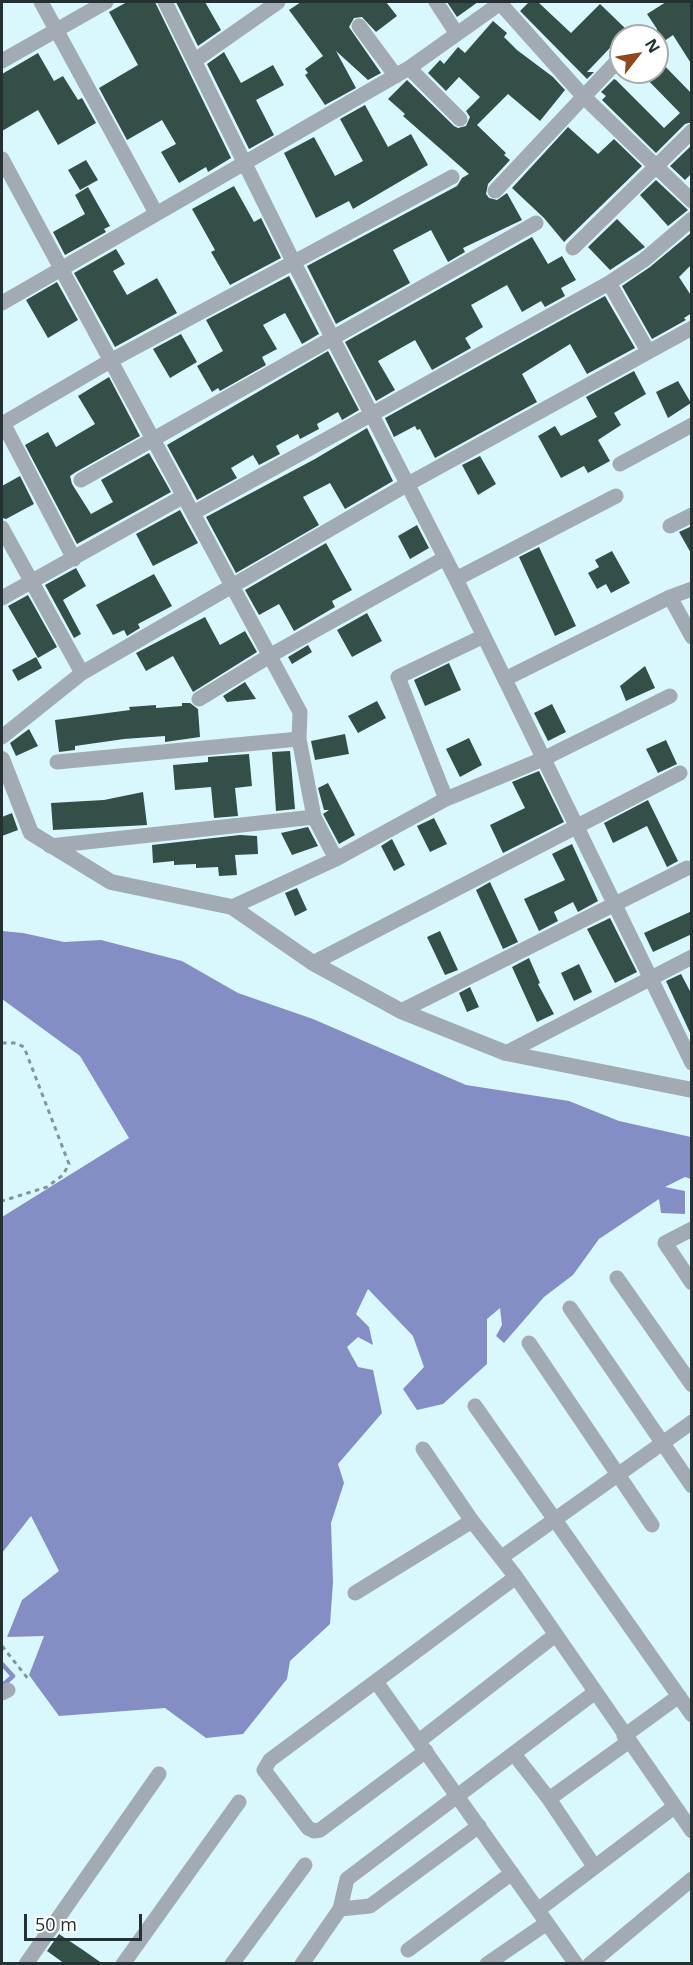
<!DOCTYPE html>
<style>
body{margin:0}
#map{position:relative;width:693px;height:1965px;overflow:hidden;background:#d9f8fe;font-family:"Open Sans",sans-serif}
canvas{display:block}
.frame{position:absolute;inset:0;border:3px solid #243032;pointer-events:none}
.north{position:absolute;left:609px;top:24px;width:60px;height:60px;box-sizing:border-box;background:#fff;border:2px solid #a7acad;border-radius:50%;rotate:59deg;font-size:16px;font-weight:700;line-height:24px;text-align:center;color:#243032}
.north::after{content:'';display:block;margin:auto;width:21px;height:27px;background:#8e491f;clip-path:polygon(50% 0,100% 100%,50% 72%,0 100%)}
.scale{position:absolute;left:24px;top:1914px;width:118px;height:27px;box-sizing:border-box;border:3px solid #243032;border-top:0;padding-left:8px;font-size:18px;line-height:21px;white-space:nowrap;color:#243032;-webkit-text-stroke:4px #fff;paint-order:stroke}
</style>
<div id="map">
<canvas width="693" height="1965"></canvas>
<div class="frame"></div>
<div class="north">N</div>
<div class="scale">50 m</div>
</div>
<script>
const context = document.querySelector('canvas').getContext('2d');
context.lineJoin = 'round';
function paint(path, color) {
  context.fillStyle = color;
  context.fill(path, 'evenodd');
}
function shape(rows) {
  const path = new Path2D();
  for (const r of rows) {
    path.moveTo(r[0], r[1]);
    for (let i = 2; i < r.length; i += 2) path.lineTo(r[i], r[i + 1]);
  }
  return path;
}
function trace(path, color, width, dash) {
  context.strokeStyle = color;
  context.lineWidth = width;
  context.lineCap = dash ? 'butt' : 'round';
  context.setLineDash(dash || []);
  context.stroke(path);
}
paint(shape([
 [2,931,23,933,64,942,101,940,182,961,238,993,313,1019,466,1085,569,1101,619,1121,691,1137,691,1179,685,1177,665,1187,685,1191,685,1214,661,1213,659,1199,599,1239,573,1275,544,1297,504,1343,496,1336,502,1325,500,1308,487,1319,487,1364,443,1404,417,1410,403,1389,424,1367,413,1336,368,1289,356,1314,369,1327,373,1345,358,1337,347,1347,358,1367,373,1370,382,1413,338,1464,344,1483,331,1523,333,1582,330,1624,290,1661,287,1679,243,1734,206,1738,165,1708,59,1716,29,1675,44,1636,7,1637,22,1600,59,1571,31,1516,2,1553,2,1217,129,1138,80,1056,2,999]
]), '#848ec5');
trace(shape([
 [2,1664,13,1676,2,1686]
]), '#848ec5', 4.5);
paint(shape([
 [127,2,155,2,231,158,208,172,206,167,179,183,161,152,176,144,162,120,127,140,99,88,138,65,109,12],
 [176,2,205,2,221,30,198,46],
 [301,2,386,2,397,16,376,32,362,17,354,18,349,27,381,73,368,80,336,51,356,88,325,105,305,75,308,73,305,69,323,56,289,10],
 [447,2,478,2,457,17],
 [529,2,538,2,571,33,600,4,627,30,587,72,594,72,587,79,520,11],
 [666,2,692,2,692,65,673,35,657,46,657,29,647,14],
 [493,21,507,33,504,37,517,50,553,77,565,90,540,121,508,94,477,125,506,153,504,155,510,160,488,184,486,194,489,198,497,200,507,193,522,220,463,248,465,252,448,262,431,230,393,250,410,283,336,324,307,266,457,186,462,178,469,174,403,116,405,114,388,99,407,80,454,126,458,128,466,126,470,117,466,111,480,97,459,77,446,91,428,73,440,60,444,64,458,47,465,53],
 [224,52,241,83,273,65,284,85,256,100,274,135,249,149,207,64],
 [38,53,54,81,63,76,78,100,82,98,96,123,58,145,38,110,2,131,2,74],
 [657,58,692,94,692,122,685,124,656,153,602,100,606,96,601,92,614,79,616,80,664,128,680,113,640,72,657,72],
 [365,105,388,147,411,134,428,165,353,209,349,201,316,218,284,153,314,137,335,176,363,161,340,119],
 [568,127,598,154,614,139,642,166,564,242,544,218,512,188],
 [692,145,692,173,685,180,670,166],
 [86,160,98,180,80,190,68,170],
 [656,180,688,210,668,226,640,195],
 [234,186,254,222,261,218,281,258,230,285,211,252,215,250,192,209],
 [88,187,110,226,104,229,106,232,65,255,53,232,85,214,75,195],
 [617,219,645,247,610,270,588,247],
 [692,232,692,264,679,277,692,297,692,313,684,318,686,320,652,339,622,286,650,267],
 [532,237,548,264,562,256,576,280,561,288,565,296,545,307,541,301,522,312,507,285,471,305,483,327,465,338,471,348,432,370,415,340,378,361,395,390,376,401,345,342],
 [116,249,125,264,113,271,127,295,157,278,177,313,115,347,74,273],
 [289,276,319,334,302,344,285,313,263,325,277,349,262,357,266,365,220,391,218,388,212,392,197,366,223,351,206,320],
 [57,282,78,320,48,338,26,300],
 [605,296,635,348,587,374,570,344,522,374,537,402,435,458,420,429,417,430,415,426,394,437,385,418],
 [181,334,197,362,170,378,153,349],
 [328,351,359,410,342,420,338,412,317,424,319,429,300,439,298,434,276,446,280,454,259,465,253,455,231,468,237,478,197,500,167,445],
 [634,371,646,394,614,413,621,425,598,440,610,461,588,473,584,466,561,478,538,436,555,426,561,436,597,417,586,397],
 [109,377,140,436,76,472,70,476,72,484,91,514,113,502,101,480,149,453,171,492,77,544,25,445,48,432,56,447,95,424,78,396],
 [678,381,691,403,668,418,656,392],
 [367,428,393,481,345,509,330,483,303,497,319,525,236,573,206,517,315,459],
 [480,456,496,484,478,495,462,465],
 [20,476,34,504,6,519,2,518,2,486],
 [180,510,198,543,153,566,136,534],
 [417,525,429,548,410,559,398,536],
 [692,526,692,555,679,532],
 [326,543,352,590,332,601,335,607,294,631,279,604,259,615,245,590],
 [539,547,576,626,555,636,519,557],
 [612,551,630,583,611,593,606,584,597,589,588,573,599,567,595,560],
 [76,568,86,586,63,600,81,634,74,638,45,585],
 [154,574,172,606,138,624,140,628,127,636,124,630,113,635,96,605],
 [28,595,57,647,38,658,8,606],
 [367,613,382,641,352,657,337,630],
 [205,617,220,645,245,631,257,652,193,692,173,656,146,671,136,653],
 [308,645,312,652,292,664,288,657],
 [36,657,42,668,18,681,12,670],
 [449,663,461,690,425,706,414,680],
 [645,666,655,688,626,701,620,686],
 [245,682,256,699,227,702,223,696],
 [377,701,386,718,358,733,348,716],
 [182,703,190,703,198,709,200,737,165,742,165,736,124,739,75,746,75,750,59,752,55,720,130,710,129,707,156,705,156,708,182,706],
 [552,704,566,732,548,741,534,713],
 [29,729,38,746,16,756,10,743],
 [345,734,349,754,315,760,311,741],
 [469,738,482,765,460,777,446,749],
 [666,740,677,764,658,773,646,749],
 [290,751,295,809,276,811,272,752],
 [249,754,252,786,235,788,238,816,214,818,211,787,175,790,173,765,208,762,208,757],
 [539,771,564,822,503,853,490,825,525,808,512,782],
 [328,783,355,835,339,844,323,814,329,810,324,810,318,788],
 [143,792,147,825,53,830,51,803,104,800],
 [648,800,678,861,667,867,647,826,613,843,604,823],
 [12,813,18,830,2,836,2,817],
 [434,818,447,844,430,852,417,826],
 [308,827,318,846,292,855,281,833],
 [240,835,257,836,258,854,235,855,237,875,219,876,218,867,196,868,196,864,174,865,174,861,153,863,152,845],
 [392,839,405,865,394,871,381,846],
 [572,844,598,901,578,912,573,902,554,912,558,921,539,931,524,899,565,880,552,854],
 [490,882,518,942,503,949,476,890],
 [297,888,307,910,295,916,285,893],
 [692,911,692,934,653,952,644,933],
 [610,918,637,972,615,983,587,929],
 [440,931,458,970,445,975,427,937],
 [529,958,540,983,538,984,554,1014,537,1022,512,967],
 [579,964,592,992,574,1001,561,973],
 [681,974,692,995,692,1037,666,981],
 [470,987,479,1007,467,1012,459,993],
 [59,1934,83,1950,103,1964,65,1964,47,1951]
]), '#344e48');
trace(shape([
 [2,1043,16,1043,24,1047,69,1164,63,1175,47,1187,2,1201],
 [2,1646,29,1680]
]), '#80969a', 3, [4.5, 4.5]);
trace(shape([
 [41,2,156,213],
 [165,2,294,263,456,579,692,1063],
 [436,2,457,34],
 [500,3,583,96,692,201],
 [359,26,396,76],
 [641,36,644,34],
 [2,61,106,2],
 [194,61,278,2],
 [409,68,460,119],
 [2,159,300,712,299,739,314,817,336,859],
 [495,191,621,57],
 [573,248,692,131],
 [2,303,409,68,502,2],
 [648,351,609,283,644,260,692,219],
 [3,423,74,559],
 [2,424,110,361,452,177],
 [620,464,692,425],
 [81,480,536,223],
 [193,513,609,283],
 [670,526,692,515],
 [2,528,82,673],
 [456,579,616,496],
 [670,597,692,637],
 [2,598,184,496],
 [505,679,670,597,692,589],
 [199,699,271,655,445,558],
 [2,737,82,673,408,484,692,328],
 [57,762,299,739],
 [446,799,398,677,484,636],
 [50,846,314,817],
 [232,907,336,859,446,799,543,759,670,696],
 [313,963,680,773],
 [401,1011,687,868],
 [506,1053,692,957],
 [692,1229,665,1243,692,1283],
 [617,1278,692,1385],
 [570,1308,692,1486],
 [529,1343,652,1525],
 [475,1406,692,1715],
 [423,1449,472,1521,516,1577,692,1831],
 [502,1557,692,1422],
 [355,1593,472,1521],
 [377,1683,576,1964],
 [2,1693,8,1690],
 [624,1736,679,1696],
 [419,1741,554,1636],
 [426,1751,320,1830,314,1831,308,1828,264,1770,270,1760,516,1577],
 [514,1754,549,1799,594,1866],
 [549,1799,628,1742],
 [340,1909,370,1906,479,1826],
 [538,1910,674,1807],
 [408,1950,512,1873],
 [26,1964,159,1774],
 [123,1964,239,1802],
 [232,1964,305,1865],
 [302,1964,340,1909,347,1879,594,1693],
 [487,1964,547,1923],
 [590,1964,692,1879]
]), '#a2abb3', 15);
trace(shape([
 [2,759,31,833,111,882,232,907,313,963,401,1011,506,1053,692,1090]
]), '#a2abb3', 16);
</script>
